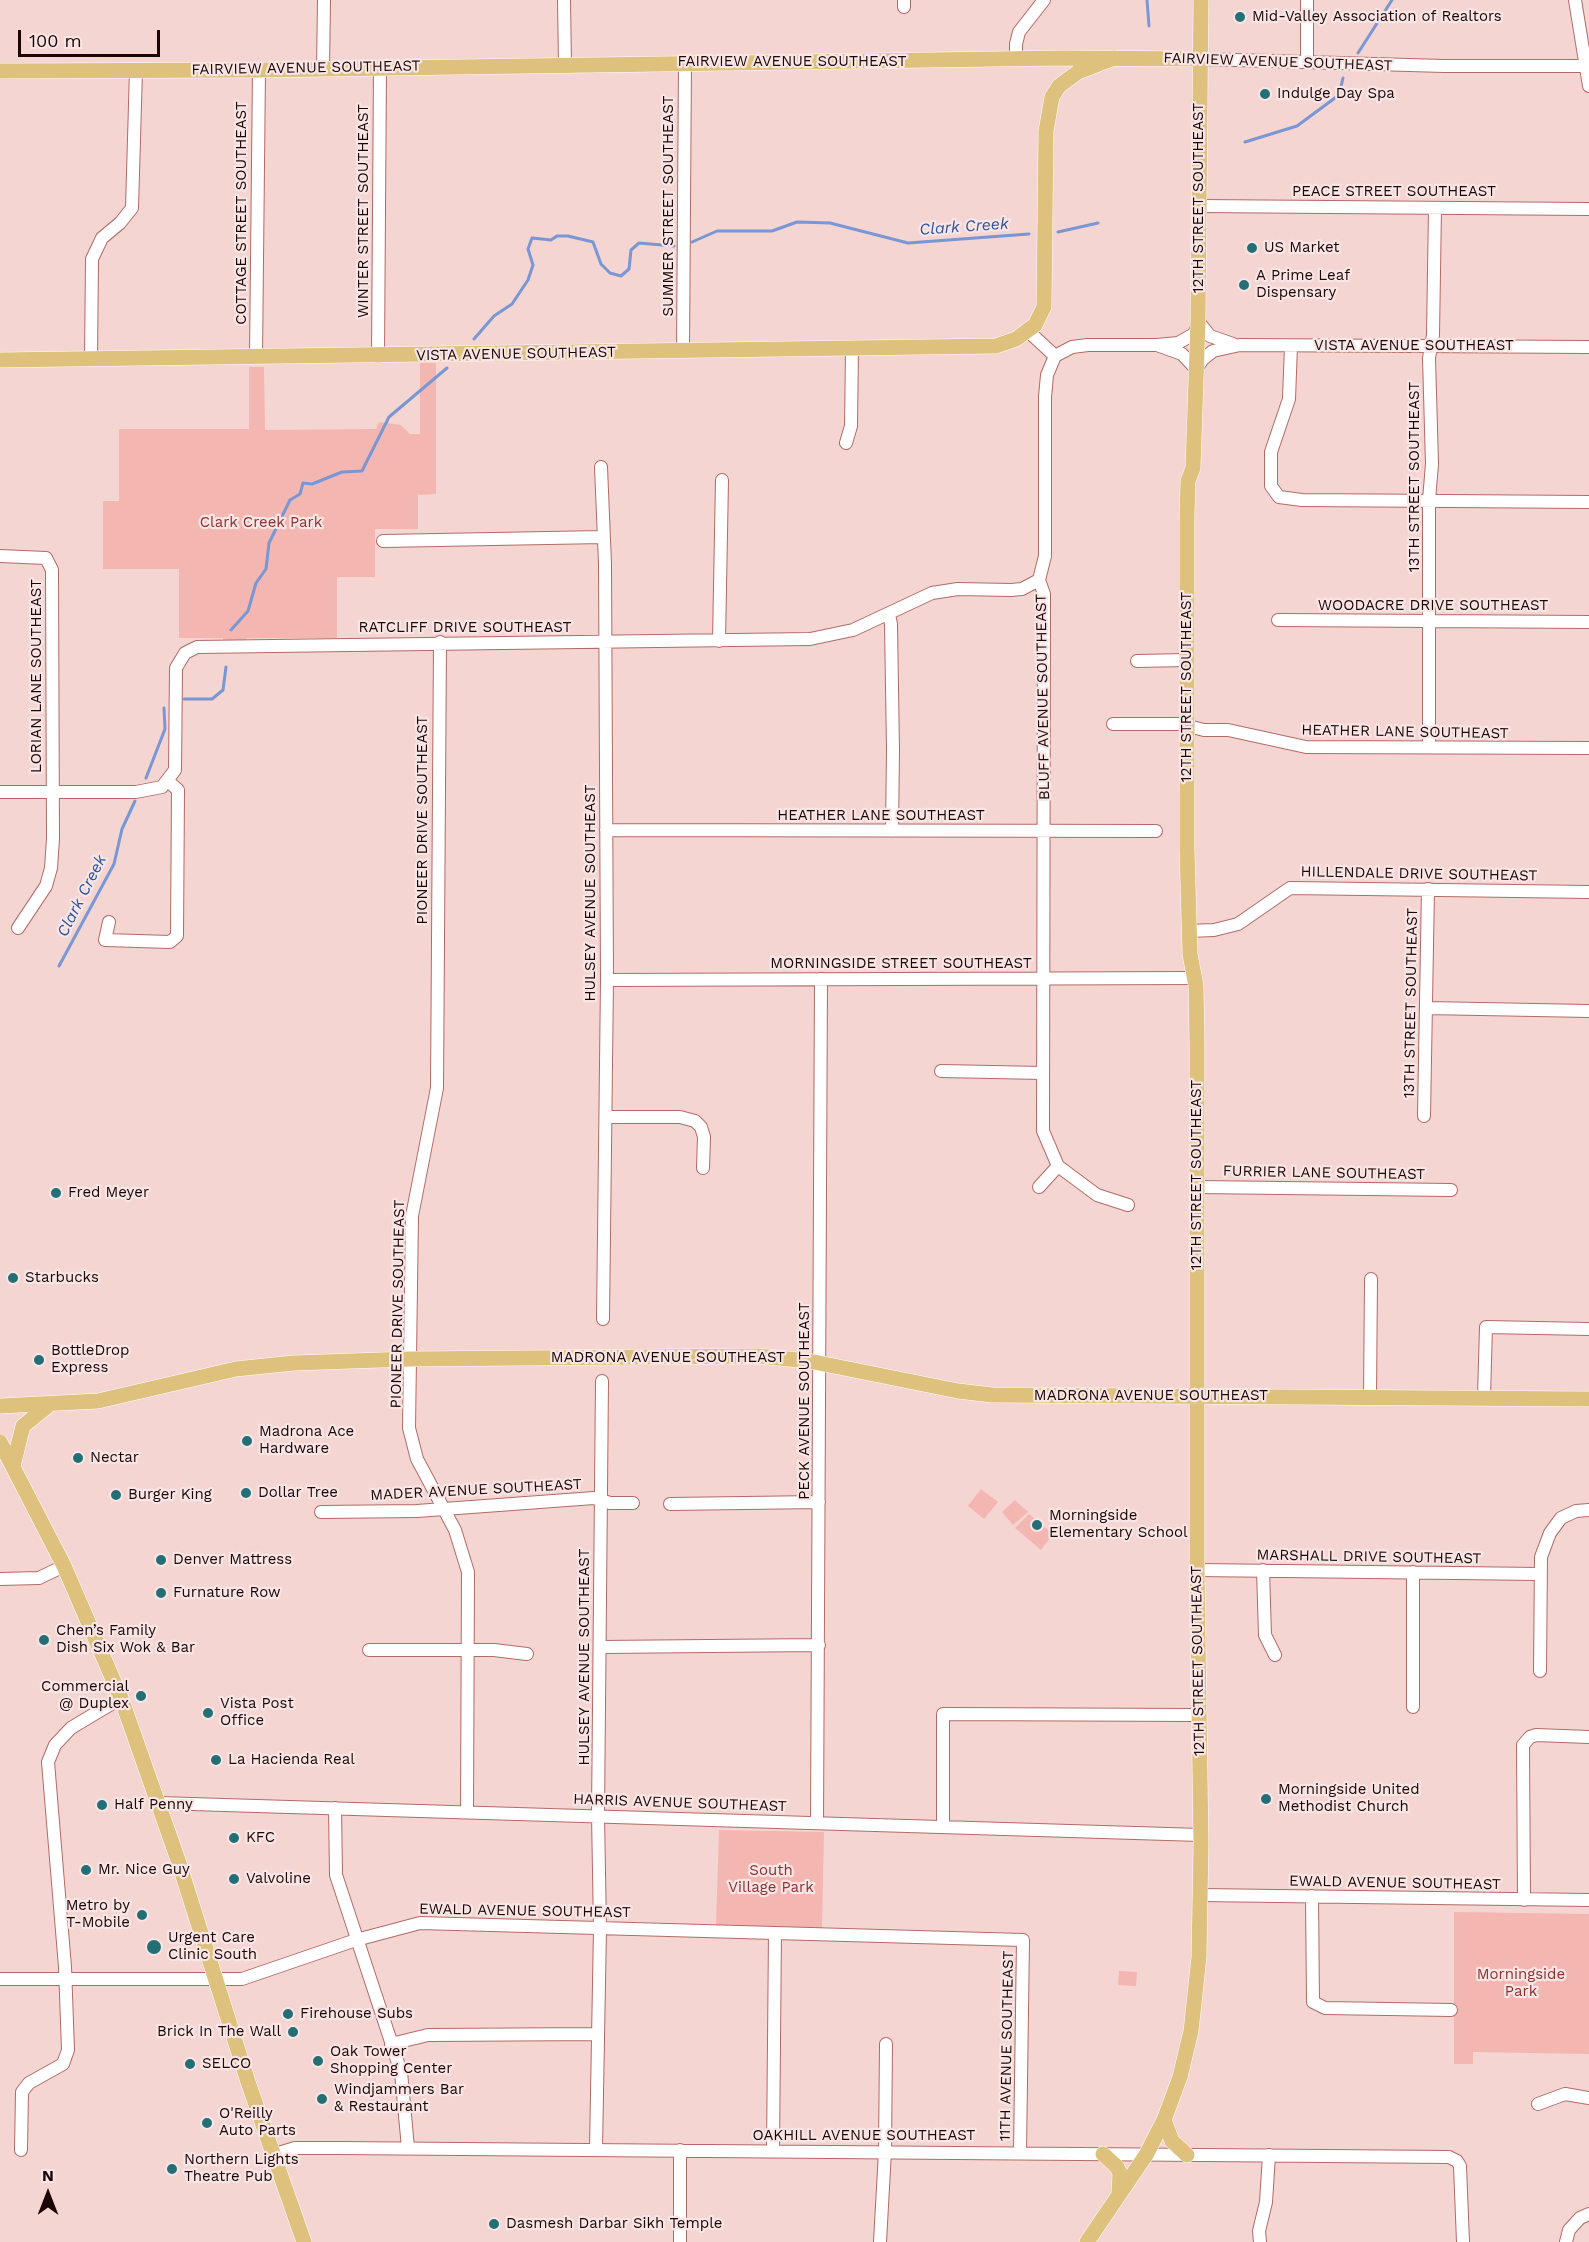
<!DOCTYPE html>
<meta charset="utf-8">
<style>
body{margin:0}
#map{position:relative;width:1589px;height:2242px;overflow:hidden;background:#f5d5d2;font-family:"Work Sans",sans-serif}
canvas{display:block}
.north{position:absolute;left:18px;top:2164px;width:60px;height:60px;-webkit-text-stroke:4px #f7e6e5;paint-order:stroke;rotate:0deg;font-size:16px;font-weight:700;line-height:24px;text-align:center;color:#1d0505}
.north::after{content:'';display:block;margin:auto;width:21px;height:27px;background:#1d0505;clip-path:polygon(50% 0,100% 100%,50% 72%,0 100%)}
.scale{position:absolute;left:18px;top:30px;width:142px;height:27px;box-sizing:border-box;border:3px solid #1d0505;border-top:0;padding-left:8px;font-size:18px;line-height:21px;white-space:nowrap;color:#1d0505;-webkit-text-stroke:4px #f7e6e5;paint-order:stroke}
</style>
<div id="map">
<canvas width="1589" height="2242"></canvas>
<div class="north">N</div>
<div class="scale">100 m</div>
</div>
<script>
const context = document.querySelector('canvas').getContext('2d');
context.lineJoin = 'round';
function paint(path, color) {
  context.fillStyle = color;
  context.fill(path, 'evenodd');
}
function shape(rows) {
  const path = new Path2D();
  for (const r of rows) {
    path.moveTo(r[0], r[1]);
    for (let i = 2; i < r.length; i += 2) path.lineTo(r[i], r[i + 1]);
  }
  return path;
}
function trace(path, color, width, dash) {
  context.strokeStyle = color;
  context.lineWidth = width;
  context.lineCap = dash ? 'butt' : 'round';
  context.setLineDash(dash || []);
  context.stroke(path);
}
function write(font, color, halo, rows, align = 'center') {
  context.font = font + ' "Work Sans",sans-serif';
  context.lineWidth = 4.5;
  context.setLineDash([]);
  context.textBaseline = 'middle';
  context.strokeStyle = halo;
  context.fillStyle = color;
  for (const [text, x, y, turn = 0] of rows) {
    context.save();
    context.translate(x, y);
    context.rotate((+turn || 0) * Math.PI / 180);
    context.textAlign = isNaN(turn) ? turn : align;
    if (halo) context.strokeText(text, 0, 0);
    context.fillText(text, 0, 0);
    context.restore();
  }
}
paint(shape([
 [420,363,436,363,436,494,418,495,418,529,375,529,375,577,337,577,337,638,247,638,244,642,223,641,223,638,179,638,179,569,103,569,103,501,119,501,119,429,249,429,249,367,264,367,265,430,376,429,379,422,401,425,410,434,420,434],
 [981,1489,998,1502,984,1519,968,1506],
 [1015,1500,1028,1512,1013,1525,1002,1512],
 [1029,1514,1053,1534,1041,1550,1015,1528],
 [719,1830,824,1832,822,1929,716,1926],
 [1454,1912,1589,1914,1589,2054,1473,2052,1473,2064,1454,2064],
 [1119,1971,1137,1972,1136,1986,1118,1985]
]), '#f4b6b1');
trace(shape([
 [1147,0,1149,26],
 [1358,53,1392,0],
 [1245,142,1297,126,1339,95,1343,78],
 [1058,232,1098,223],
 [692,242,717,231,772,231,797,222,830,223,908,243,1029,234],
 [474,339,494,316,512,304,528,280,533,265,528,249,532,238,551,240,557,236,568,236,593,242,601,264,610,273,621,276,629,269,631,250,639,243,674,246],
 [231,630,248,611,256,583,266,569,269,543,290,500,300,494,303,483,312,484,342,472,362,471,389,417,447,368],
 [184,699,212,699,223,690,226,667],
 [146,778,165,729,164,708],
 [59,966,114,864,122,829,135,801]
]), '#7897d4', 3);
const minor = shape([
 [564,0,565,65],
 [1575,0,1589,86],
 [904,7,904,0],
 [1016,59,1016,44,1019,32,1044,0],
 [1200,59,1444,66,1584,66],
 [1307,62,1307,0],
 [323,69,324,0],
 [1199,206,1589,209],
 [1198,321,1210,336,1233,344],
 [1027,330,1055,356],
 [1157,345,1182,354,1196,369,1203,359,1213,351,1240,345,1589,347],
 [1291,346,1289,399,1271,452,1271,486,1279,497,1302,500,1589,502],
 [683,351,685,62],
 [256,356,259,70],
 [378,356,380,67],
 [1055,356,1047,375,1045,397,1045,556,1039,580,1044,594,1043,1131,1058,1166,1097,1195,1128,1205],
 [1055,356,1072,347,1088,345,1157,345,1178,343,1194,334,1198,325],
 [91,359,92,259,102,238,120,223,132,208,136,70],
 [846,443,851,426,852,349],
 [601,467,605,564,607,980,603,1319],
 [383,541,603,537],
 [0,556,46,558,52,570,53,839,51,868,46,886,18,928],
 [889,615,891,624,893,750,892,831],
 [1278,620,1589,622],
 [719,641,722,480],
 [440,642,437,1088,412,1216,409,1428,417,1459,455,1530,468,1572,467,1811],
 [1137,661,1187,660],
 [1113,724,1180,724,1204,730,1228,730,1306,747,1589,748],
 [1429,747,1429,500,1432,464,1429,358,1433,335,1435,208],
 [0,792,136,792,162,787,175,770,176,668,185,653,197,647,810,639,853,630,932,593,958,589,1011,590,1022,589,1039,580],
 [606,830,1156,831],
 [109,922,105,940,170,942,177,936,178,790,169,782],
 [1189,931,1214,930,1238,924,1290,888,1589,892],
 [607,980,1195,978],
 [1426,1008,1589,1011],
 [941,1071,1043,1073],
 [1424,1116,1428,889],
 [606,1117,680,1117,695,1121,701,1127,704,1137,703,1168],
 [1039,1187,1058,1166],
 [1197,1187,1451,1190],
 [1370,1396,1371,1279],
 [1484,1397,1486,1327,1589,1329],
 [670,1504,819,1502],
 [321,1512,417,1511,594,1498,610,1503,633,1503],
 [1197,1570,1540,1574],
 [1263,1570,1265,1635,1275,1655],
 [1413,1572,1413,1707],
 [0,1579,39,1578,64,1566],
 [601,1647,819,1645],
 [369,1650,494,1650,527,1654],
 [1540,1671,1541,1557,1550,1533,1561,1518,1576,1511,1589,1510],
 [159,1803,1200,1835],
 [335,1808,336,1875,401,2072,408,2148],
 [817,1822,821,979],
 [943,1826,943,1714,1199,1715],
 [1200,1895,1589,1900],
 [1312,1896,1313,2002,1325,2008,1451,2010],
 [1524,1900,1523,1745,1530,1737,1536,1735,1589,1737],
 [0,1979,242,1979,356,1940,420,1923,1023,1940,1020,2152],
 [391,2044,428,2035,598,2034],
 [1538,2104,1565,2094,1589,2098],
 [596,2149,600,1928,598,1815,602,1381],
 [21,2150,22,2092,29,2083,63,2064,68,2050,65,1967,48,1762,55,1745,71,1728,121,1698],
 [773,2150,775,1933],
 [272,2155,295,2148,338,2148,1449,2157,1457,2161,1460,2166,1463,2242],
 [680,2242,680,2150],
 [880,2242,885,2151,886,2044],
 [1260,2242,1259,2231,1266,2202,1269,2155],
 [1566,2242,1569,2230,1580,2218,1589,2214]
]);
const major = shape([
 [0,71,259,70,1064,58,1200,59],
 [0,360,996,346,1016,339,1035,325,1044,307,1046,131,1052,97,1059,86,1078,72,1114,58],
 [0,1406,98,1401,236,1369,294,1363,410,1359,758,1356,809,1361,958,1391,992,1395,1589,1399],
 [0,1442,64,1566,121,1698,178,1860,248,2082,304,2242],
 [13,1466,23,1426,49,1405],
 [1164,2120,1172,2141,1187,2155],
 [1103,2154,1117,2167,1120,2173,1119,2195],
 [1087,2242,1146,2155,1164,2120,1180,2077,1191,2031,1199,1957,1201,1843,1197,1570,1197,1043,1196,986,1190,954,1187,850,1187,516,1188,481,1193,468,1198,321,1201,0]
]);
trace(minor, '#b16b67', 14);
trace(major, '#fff', 16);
trace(minor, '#fff', 12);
trace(major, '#dec17c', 15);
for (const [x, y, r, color] of [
 [1240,17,6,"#246f75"],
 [1265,94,6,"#246f75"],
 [1252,248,6,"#246f75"],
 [1244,285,6,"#246f75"],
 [56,1193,6,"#246f75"],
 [13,1278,6,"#246f75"],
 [39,1360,6,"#246f75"],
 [247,1441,6,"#246f75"],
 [78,1458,6,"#246f75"],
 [246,1493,6,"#246f75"],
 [116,1495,6,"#246f75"],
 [1037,1525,6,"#246f75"],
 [161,1560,6,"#246f75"],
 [161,1593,6,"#246f75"],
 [44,1640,6,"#246f75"],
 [141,1696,6,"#246f75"],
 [208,1713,6,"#246f75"],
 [216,1760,6,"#246f75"],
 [1266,1799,6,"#246f75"],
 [102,1805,6,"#246f75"],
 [234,1838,6,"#246f75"],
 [86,1870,6,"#246f75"],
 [234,1879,6,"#246f75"],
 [142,1915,6,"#246f75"],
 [154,1947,8,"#246f75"],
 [288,2014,6,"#246f75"],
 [293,2032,6,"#246f75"],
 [318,2061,6,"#246f75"],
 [190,2064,6,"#246f75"],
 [322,2099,6,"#246f75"],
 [207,2123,6,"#246f75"],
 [172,2169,6,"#246f75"],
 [494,2224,6,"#246f75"]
]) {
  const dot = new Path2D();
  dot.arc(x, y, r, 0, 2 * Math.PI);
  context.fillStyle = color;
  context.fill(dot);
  trace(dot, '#f7e6e5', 2);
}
write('15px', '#1d0505', '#f7e6e5', [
 ["Mid-Valley Association of Realtors",1252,17],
 ["Indulge Day Spa",1277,94],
 ["US Market",1264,248],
 ["A Prime Leaf",1256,276],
 ["Dispensary",1256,293],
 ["Fred Meyer",68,1193],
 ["Starbucks",25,1278],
 ["BottleDrop",51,1351],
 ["Express",51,1368],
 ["Madrona Ace",259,1432],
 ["Hardware",259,1449],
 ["Nectar",90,1458],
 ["Dollar Tree",258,1493],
 ["Burger King",128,1495],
 ["Morningside",1049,1516],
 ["Elementary School",1049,1533],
 ["Denver Mattress",173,1560],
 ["Furnature Row",173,1593],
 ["Chen’s Family",56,1631],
 ["Dish Six Wok & Bar",56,1648],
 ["Commercial",129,1687,"right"],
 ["@ Duplex",129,1704,"right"],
 ["Vista Post",220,1704],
 ["Office",220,1721],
 ["La Hacienda Real",228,1760],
 ["Morningside United",1278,1790],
 ["Methodist Church",1278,1807],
 ["Half Penny",114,1805],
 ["KFC",246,1838],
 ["Mr. Nice Guy",98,1870],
 ["Valvoline",246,1879],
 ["Metro by",130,1906,"right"],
 ["T-Mobile",130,1923,"right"],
 ["Urgent Care",168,1938],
 ["Clinic South",168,1955],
 ["Firehouse Subs",300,2014],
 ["Brick In The Wall",281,2032,"right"],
 ["Oak Tower",330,2052],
 ["Shopping Center",330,2069],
 ["SELCO",202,2064],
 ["Windjammers Bar",334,2090],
 ["& Restaurant",334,2107],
 ["O'Reilly",219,2114],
 ["Auto Parts",219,2131],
 ["Northern Lights",184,2160],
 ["Theatre Pub",184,2177],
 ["Dasmesh Darbar Sikh Temple",506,2224]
], 'left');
write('15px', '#1d0505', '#f7e6e5', [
 ["FAIRVIEW AVENUE SOUTHEAST",792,62],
 ["FAIRVIEW AVENUE SOUTHEAST",1278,62,2],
 ["FAIRVIEW AVENUE SOUTHEAST",306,68,-1],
 ["PEACE STREET SOUTHEAST",1394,192],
 ["12TH STREET SOUTHEAST",1199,198,-90],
 ["SUMMER STREET SOUTHEAST",669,206,-90],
 ["WINTER STREET SOUTHEAST",364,211,-90],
 ["COTTAGE STREET SOUTHEAST",242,213,-90],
 ["VISTA AVENUE SOUTHEAST",1414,346],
 ["VISTA AVENUE SOUTHEAST",516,354,-1],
 ["13TH STREET SOUTHEAST",1415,477,-90],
 ["WOODACRE DRIVE SOUTHEAST",1433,606],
 ["RATCLIFF DRIVE SOUTHEAST",465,628],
 ["LORIAN LANE SOUTHEAST",37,676,-90],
 ["12TH STREET SOUTHEAST",1187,687,-90],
 ["BLUFF AVENUE SOUTHEAST",1043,697,-91],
 ["HEATHER LANE SOUTHEAST",1405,732,1],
 ["HEATHER LANE SOUTHEAST",881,816],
 ["PIONEER DRIVE SOUTHEAST",423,820,-90],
 ["HILLENDALE DRIVE SOUTHEAST",1419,874,1],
 ["HULSEY AVENUE SOUTHEAST",591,893,-90],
 ["MORNINGSIDE STREET SOUTHEAST",901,964],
 ["13TH STREET SOUTHEAST",1411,1003,-89],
 ["FURRIER LANE SOUTHEAST",1324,1173,1],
 ["12TH STREET SOUTHEAST",1197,1175,-90],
 ["PIONEER DRIVE SOUTHEAST",398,1304,-89],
 ["MADRONA AVENUE SOUTHEAST",668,1358],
 ["MADRONA AVENUE SOUTHEAST",1151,1396],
 ["PECK AVENUE SOUTHEAST",805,1401,-90],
 ["MADER AVENUE SOUTHEAST",476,1490,-3],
 ["MARSHALL DRIVE SOUTHEAST",1369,1557,1],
 ["HULSEY AVENUE SOUTHEAST",585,1657,-90],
 ["12TH STREET SOUTHEAST",1198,1661,-91],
 ["HARRIS AVENUE SOUTHEAST",680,1803,2],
 ["EWALD AVENUE SOUTHEAST",1395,1883,1],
 ["EWALD AVENUE SOUTHEAST",525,1911,1],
 ["11TH AVENUE SOUTHEAST",1007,2046,-89],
 ["OAKHILL AVENUE SOUTHEAST",864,2136]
]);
write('15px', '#8e3031', '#f7e6e5', [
 ["Clark Creek Park",261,523],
 ["South",771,1871],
 ["Village Park",771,1888],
 ["Morningside",1521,1975],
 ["Park",1521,1992]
]);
write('italic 16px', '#2e519b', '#f7e6e5', [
 ["Clark Creek",964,227,-4],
 ["Clark Creek",82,896,-63]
]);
</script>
